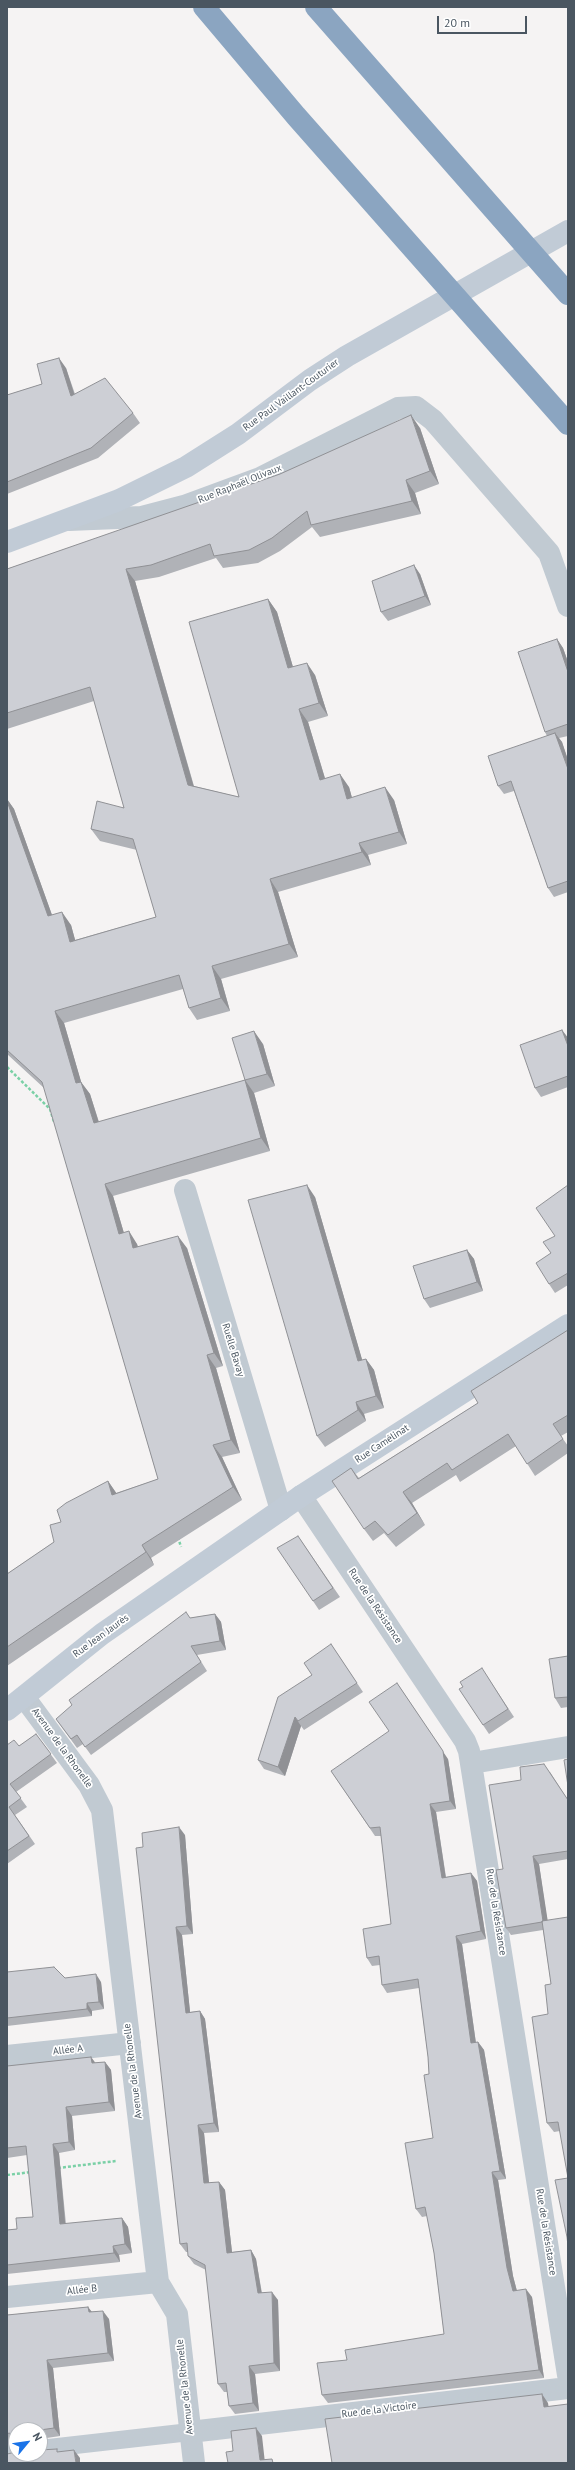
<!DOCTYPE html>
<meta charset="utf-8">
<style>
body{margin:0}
#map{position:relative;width:575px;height:2470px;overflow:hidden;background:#f5f3f3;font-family:"PT Sans",sans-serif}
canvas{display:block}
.frame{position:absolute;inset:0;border:8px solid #4a5661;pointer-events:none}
.north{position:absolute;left:8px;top:2422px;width:40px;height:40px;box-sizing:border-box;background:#fff;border:1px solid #b7bbc0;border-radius:50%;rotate:61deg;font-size:11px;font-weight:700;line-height:16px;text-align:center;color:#4a5661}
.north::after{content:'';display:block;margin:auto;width:14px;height:18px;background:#1a73e8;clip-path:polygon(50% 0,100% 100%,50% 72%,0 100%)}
.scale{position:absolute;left:437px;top:16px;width:90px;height:18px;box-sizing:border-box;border:2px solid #4a5661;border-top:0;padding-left:5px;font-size:12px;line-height:14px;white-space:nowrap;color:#4a5661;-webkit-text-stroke:3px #fff;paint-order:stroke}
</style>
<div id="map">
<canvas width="575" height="2470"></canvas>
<div class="frame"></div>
<div class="north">N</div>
<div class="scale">20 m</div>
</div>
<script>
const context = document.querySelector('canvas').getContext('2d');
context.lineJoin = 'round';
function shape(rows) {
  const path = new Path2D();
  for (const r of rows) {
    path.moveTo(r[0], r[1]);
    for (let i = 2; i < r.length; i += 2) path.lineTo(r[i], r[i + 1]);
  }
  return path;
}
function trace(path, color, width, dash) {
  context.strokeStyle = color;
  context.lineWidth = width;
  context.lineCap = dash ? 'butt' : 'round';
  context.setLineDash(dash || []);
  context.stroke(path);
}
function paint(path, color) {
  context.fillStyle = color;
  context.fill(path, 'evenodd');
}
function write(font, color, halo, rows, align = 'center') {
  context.font = font + ' "PT Sans",sans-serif';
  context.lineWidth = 3.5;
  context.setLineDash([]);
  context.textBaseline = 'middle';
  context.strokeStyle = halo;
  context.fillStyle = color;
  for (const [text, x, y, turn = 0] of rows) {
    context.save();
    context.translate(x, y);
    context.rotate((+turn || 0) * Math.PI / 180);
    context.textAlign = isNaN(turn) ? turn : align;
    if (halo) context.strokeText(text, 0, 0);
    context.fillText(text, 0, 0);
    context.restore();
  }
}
trace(shape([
 [7,1067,50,1109,54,1122],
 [178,1537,181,1547],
 [58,2168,116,2161],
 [7,2175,31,2172]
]), '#7ad0a6', 2.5, [3, 2]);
trace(shape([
 [40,2449,190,2432],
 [7,2453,16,2452]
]), '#c1cad2', 18);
trace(shape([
 [69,520,142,517,184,506,260,478,398,408,416,407,433,420,549,553,568,606],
 [185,1190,281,1510],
 [301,1496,465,1741,469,1751,568,2375],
 [24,1697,89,1785,102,1810,158,2282,177,2314,194,2463],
 [472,1763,568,1747],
 [7,2056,130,2043],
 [7,2297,158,2282],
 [190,2432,568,2388]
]), '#c1cad2', 22);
trace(shape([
 [7,542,119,500,186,467,238,434,310,380,347,356,568,231],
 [7,1710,102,1634,301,1496,568,1325]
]), '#c1cbd6', 22);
trace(shape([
 [204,7,296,116,568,424],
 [316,7,568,294]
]), '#8ba5c1', 22);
paint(shape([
 [66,368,75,394,133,413,140,423,98,458,7,494,7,395,42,384],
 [420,428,439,484,415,493,421,514,320,537,312,527,280,551,258,563,223,568,216,558,159,577,135,581,194,786,239,797,268,599,277,612,293,667,315,675,328,716,308,722,325,778,349,787,352,798,394,800,407,844,368,855,371,865,278,892,298,957,221,979,230,1011,197,1020,189,1008,183,989,64,1023,81,1082,90,1094,99,1122,245,1080,263,1044,275,1086,254,1093,270,1151,113,1196,124,1233,137,1244,138,1247,187,1248,223,1366,216,1368,240,1453,222,1457,242,1500,151,1558,154,1565,7,1666,7,1574,54,1542,61,1522,108,1481,116,1493,158,1479,44,1088,7,1054,7,799,14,809,52,915,71,925,75,940,156,917,137,850,100,841,91,829,124,808,94,701,7,729,7,569],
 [420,574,431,605,388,621,381,612],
 [557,639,563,648,568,662,568,736,559,738,562,742,568,760,568,892,554,897,548,888,514,791,504,794,498,786,547,736,545,732],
 [562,1030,568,1038,568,1087,541,1097,535,1088],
 [568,1185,568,1285,555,1293,549,1284,551,1253],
 [315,1197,362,1360,366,1359,374,1370,384,1408,364,1414,366,1421,325,1447,317,1436],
 [467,1250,474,1259,483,1291,430,1308,424,1299],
 [568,1330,568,1432,561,1436,568,1446,568,1453,535,1476,516,1446,460,1482,456,1475,412,1503,425,1525,396,1547,384,1533,373,1541,364,1529,351,1468,359,1478,478,1403],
 [298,1536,340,1597,319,1610,313,1601],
 [215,1614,221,1622,226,1650,197,1655,207,1671,91,1755,83,1744,77,1748,56,1719,190,1618],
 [331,1644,363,1692,304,1730,301,1726,285,1776,264,1769,258,1760],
 [568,1656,568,1707,561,1708,555,1698],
 [487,1676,514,1717,489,1734,483,1725,463,1687],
 [36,1734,57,1763,16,1792,27,1807,15,1815,35,1844,7,1864,7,1745,19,1746],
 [448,1759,456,1809,436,1812,446,1877,471,1873,477,1881,486,1939,462,1944,476,2043,478,2042,484,2050,506,2179,498,2180,513,2276,517,2291,532,2297,544,2378,328,2403,322,2395,347,2360,444,2334,434,2253,427,2216,422,2217,416,2209,433,2138,428,2057,419,1988,387,1993,382,1985,380,1965,372,1966,367,1958,391,1924,381,1836,375,1836,331,1771],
 [550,1772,568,1800,568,1859,539,1864,547,1920,568,2178,560,2131,554,2132,547,2123,548,2014,551,1984,543,1930,511,1935,506,1928,503,1869,521,1780],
 [185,1835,193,1934,182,1935,190,2012,200,2011,205,2019,219,2132,204,2133,209,2183,219,2182,225,2190,232,2252,251,2250,256,2259,262,2293,278,2300,280,2371,255,2374,259,2411,235,2414,229,2406,227,2392,224,2392,218,2384,206,2270,194,2264,188,2256,188,2252,186,2252,180,2244,143,1847],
 [7,1972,101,1982,104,2009,92,2011,92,2016,7,2026],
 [91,2057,95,2063,105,2062,111,2070,115,2111,72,2116,75,2150,59,2153,66,2224,122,2218,128,2227,132,2253,119,2255,120,2262,7,2274,7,2230,17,2229,33,2217,27,2155,7,2158,7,2066],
 [88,2307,92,2312,109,2319,114,2361,53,2368,60,2436,40,2439,40,2430,16,2430,16,2442,15,2442,7,2443,7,2315]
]), '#b0b2b7');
paint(shape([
 [59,358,66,368,78,406,71,396],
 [411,415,420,428,439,484,430,471],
 [406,480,415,493,421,514,412,501],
 [414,565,420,574,431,605,425,596],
 [126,569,135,581,197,798,188,785],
 [268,599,277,612,297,681,288,668],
 [557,639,563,648,568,662,568,672],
 [307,663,315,675,328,716,319,703],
 [299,709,308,722,329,792,320,780],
 [555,733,562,742,568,760,568,769],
 [340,774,349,787,356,812,347,799],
 [385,787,394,800,407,844,399,832],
 [7,799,14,809,57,929,48,916,7,801],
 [359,843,368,855,371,865,362,852],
 [270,879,278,892,298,957,289,944],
 [62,912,71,925,79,954,70,942],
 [212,966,221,979,230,1011,221,998],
 [55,1011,64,1023,85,1095,76,1083],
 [562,1030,568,1038,568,1046],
 [254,1031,263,1044,275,1086,267,1074],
 [245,1080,254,1093,270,1151,261,1138],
 [81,1082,90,1094,103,1136,94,1123],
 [105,1184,113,1196,128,1247,119,1234],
 [307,1185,315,1197,366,1373,358,1361],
 [129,1231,137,1244,142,1261,133,1248],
 [178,1236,187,1248,223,1366,214,1353],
 [467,1250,474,1259,483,1291,477,1282],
 [207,1355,216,1368,240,1453,231,1440],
 [366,1359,374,1370,384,1408,376,1396],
 [356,1402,364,1414,366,1421,358,1410],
 [213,1445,222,1457,242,1500,233,1487],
 [108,1481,117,1494,112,1495],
 [403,1492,412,1503,425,1525],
 [142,1545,151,1558,154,1565,146,1552],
 [215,1614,221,1622,226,1650,220,1641],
 [397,1683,448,1759,456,1809,450,1801],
 [295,1717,301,1726,285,1776,278,1767],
 [430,1804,436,1812,447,1886,442,1878],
 [179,1827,185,1835,193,1934,187,1926],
 [533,1856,539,1864,549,1929,543,1922],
 [471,1873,477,1881,486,1939,481,1931],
 [176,1927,182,1935,191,2021,186,2013],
 [456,1936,462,1944,477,2051,471,2043],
 [96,1974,101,1982,104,2009,99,2002],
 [87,2003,92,2011,92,2016,87,2009],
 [200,2011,205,2019,219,2132,214,2123],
 [478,2042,484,2050,506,2179,500,2171],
 [91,2057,97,2065,92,2063],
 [105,2062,111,2070,115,2111,109,2102],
 [66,2107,72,2116,75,2150,69,2142],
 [198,2125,204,2133,210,2192,204,2183],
 [53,2144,59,2153,66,2233,60,2224],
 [492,2172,498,2180,513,2276,519,2299,513,2291,507,2268],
 [219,2182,225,2190,233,2261,227,2253],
 [122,2218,128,2227,132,2253,125,2244],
 [113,2246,119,2255,120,2262,114,2253],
 [251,2250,256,2259,263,2302,258,2293],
 [526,2289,532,2297,544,2378,539,2370],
 [272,2292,278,2300,280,2371,274,2363],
 [88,2307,94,2315,89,2312],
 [103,2311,109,2319,114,2361,108,2353],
 [47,2360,53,2368,60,2436,54,2428],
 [249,2366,255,2374,259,2411,253,2403],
 [542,2394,548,2403,550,2416,544,2407],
 [256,2428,262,2436,265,2463,260,2460],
 [74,2450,80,2458,80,2463,76,2463]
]), '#909195');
const building = shape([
 [59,358,71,396,105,378,133,413,91,448,7,482,7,395,42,384,37,364,59,358],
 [411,415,430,471,406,480,412,501,311,525,307,511,272,538,249,550,214,556,210,544,151,565,126,569,188,785,239,797,189,622,268,599,288,668,307,663,319,703,299,709,320,780,340,774,347,799,385,787,399,832,359,843,362,852,270,879,289,944,212,966,221,998,189,1008,179,975,55,1011,76,1083,81,1082,94,1123,245,1080,232,1038,254,1031,267,1074,245,1080,261,1138,105,1184,119,1234,129,1231,133,1248,178,1236,214,1353,207,1355,231,1440,213,1445,233,1487,142,1545,146,1552,7,1647,7,1574,54,1542,50,1525,61,1522,57,1510,66,1503,108,1481,112,1495,158,1479,42,1082,7,1050,7,801,48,916,62,912,70,942,156,917,133,839,91,829,97,801,124,808,90,687,7,713,7,569,280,474,411,415],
 [414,565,425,596,381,612,372,581,414,565],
 [557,639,568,672,568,724,545,732,518,652,557,639],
 [555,733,568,769,568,881,548,888,511,781,498,786,488,756,555,733],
 [562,1030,568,1046,568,1076,535,1088,520,1045,562,1030],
 [307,1185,358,1361,366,1359,376,1396,356,1402,358,1410,317,1436,248,1200,307,1185],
 [568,1185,568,1273,549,1284,536,1263,551,1253,543,1242,555,1236,536,1208,568,1185],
 [467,1250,477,1282,424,1299,413,1266,467,1250],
 [568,1330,568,1415,553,1424,563,1439,527,1464,508,1434,452,1470,447,1463,403,1492,417,1513,388,1535,375,1521,364,1529,332,1481,351,1468,358,1479,478,1403,471,1391,568,1330],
 [298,1536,333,1588,313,1601,277,1548,298,1536],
 [186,1612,190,1618,215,1614,220,1641,191,1646,201,1662,85,1747,77,1735,71,1739,56,1719,72,1705,69,1700,186,1612],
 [331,1644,357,1683,298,1721,295,1717,278,1767,258,1760,278,1697,312,1675,304,1663,331,1644],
 [568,1656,568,1697,555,1698,549,1659,568,1656],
 [482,1668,508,1709,483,1725,459,1689,463,1687,460,1682,482,1668],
 [397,1683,443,1751,450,1801,430,1804,442,1878,471,1873,481,1931,456,1936,471,2043,478,2042,500,2171,492,2172,507,2268,513,2291,526,2289,539,2370,322,2395,317,2363,347,2360,345,2350,444,2334,434,2253,425,2207,416,2209,405,2143,433,2138,424,2075,429,2074,428,2057,418,1979,382,1985,379,1956,367,1958,363,1929,391,1924,380,1827,370,1828,331,1771,389,1731,369,1702,397,1683],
 [36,1734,51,1754,10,1784,21,1798,9,1807,29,1836,7,1851,7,1745,14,1740,19,1746,36,1734],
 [568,1759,568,1786,564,1760,568,1759],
 [544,1764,568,1800,568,1851,533,1856,543,1921,542,1921,542,1922,506,1928,496,1870,503,1869,489,1785,521,1780,520,1767,544,1764],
 [179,1827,187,1926,176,1927,186,2013,200,2011,214,2123,198,2125,204,2183,219,2182,227,2253,251,2250,258,2293,272,2292,274,2363,249,2366,253,2403,229,2406,226,2383,218,2384,205,2265,188,2256,187,2243,180,2244,136,1848,143,1847,142,1833,179,1827],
 [568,1917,568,2246,567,2237,555,2180,568,2178,558,2122,547,2123,532,2017,548,2014,545,1985,551,1984,542,1921,568,1917],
 [54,1967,65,1978,96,1974,99,2002,87,2003,87,2009,7,2018,7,1972,54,1967],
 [91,2057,92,2063,105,2062,109,2102,66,2107,69,2142,53,2144,60,2224,122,2218,125,2244,113,2246,114,2253,7,2265,7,2230,17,2229,16,2218,33,2217,26,2146,7,2148,7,2066,91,2057],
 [88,2307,89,2312,103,2311,108,2353,47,2360,54,2428,40,2430,16,2430,16,2436,9,2433,7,2434,7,2315,88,2307],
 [542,2394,544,2407,568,2404,568,2463,332,2463,325,2419,542,2394],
 [256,2428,260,2460,272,2459,273,2463,228,2463,226,2452,233,2451,231,2431,256,2428],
 [57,2449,57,2452,74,2450,76,2463,7,2463,7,2454,16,2452,16,2454,40,2454,40,2450,57,2449]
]);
paint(building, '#cdcfd5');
trace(building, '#909195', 1);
write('10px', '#4a5661', '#fff', [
 ["Rue Paul Vaillant-Couturier",291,395,-36],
 ["Rue Raphaël Olivaux",240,484,-22],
 ["Ruelle Bavay",233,1350,73],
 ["Rue Camélinat",382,1444,-33],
 ["Rue de la Résistance",375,1606,56],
 ["Rue Jean Jaurès",101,1636,-36],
 ["Avenue de la Rhonelle",62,1748,54],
 ["Rue de la Résistance",496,1912,81],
 ["Allée A",68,2050,-6],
 ["Avenue de la Rhonelle",133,2071,-97],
 ["Rue de la Résistance",546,2232,81],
 ["Allée B",82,2290,-6],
 ["Avenue de la Rhonelle",185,2387,-96],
 ["Rue de la Victoire",379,2410,-7]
]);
</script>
